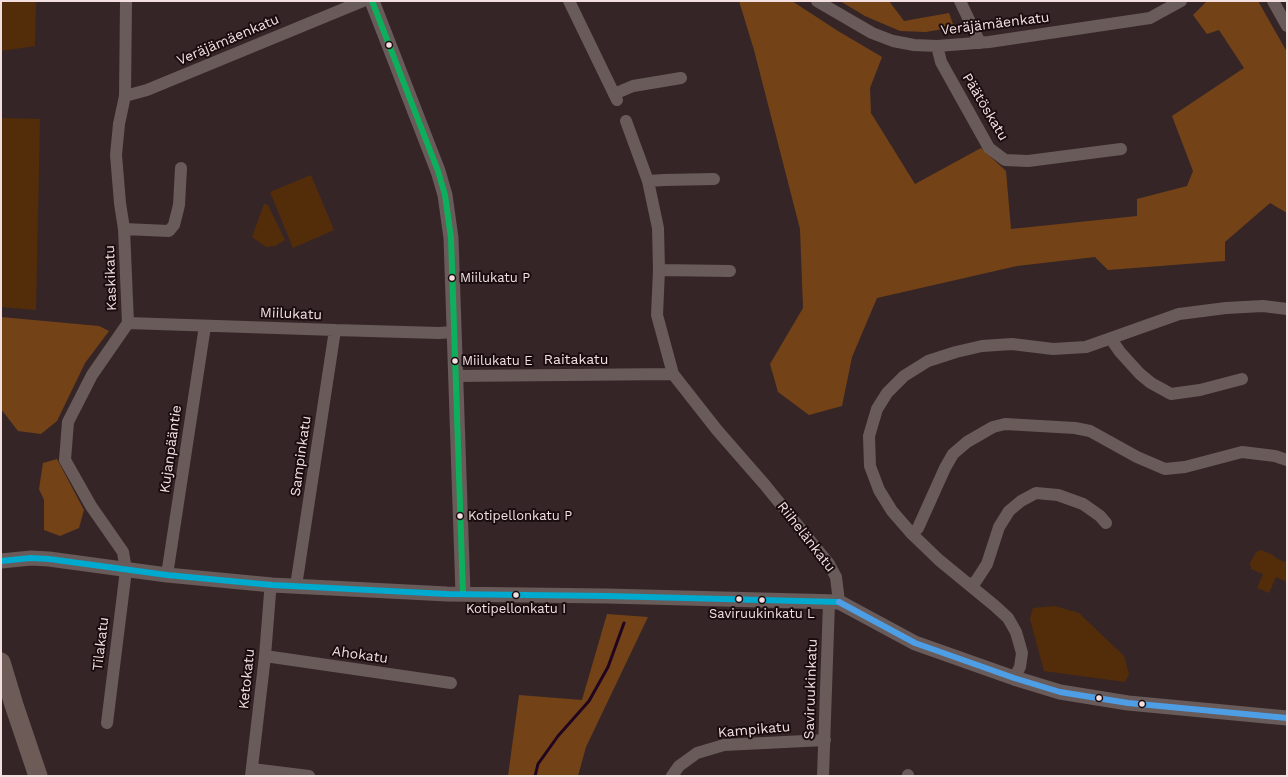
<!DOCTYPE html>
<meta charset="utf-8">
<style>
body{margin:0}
#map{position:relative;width:1288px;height:777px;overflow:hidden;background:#362527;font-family:"Work Sans",sans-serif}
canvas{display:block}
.frame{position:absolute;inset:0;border:2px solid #f3dfe0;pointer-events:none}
</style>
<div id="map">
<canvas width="1288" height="777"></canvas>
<div class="frame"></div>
</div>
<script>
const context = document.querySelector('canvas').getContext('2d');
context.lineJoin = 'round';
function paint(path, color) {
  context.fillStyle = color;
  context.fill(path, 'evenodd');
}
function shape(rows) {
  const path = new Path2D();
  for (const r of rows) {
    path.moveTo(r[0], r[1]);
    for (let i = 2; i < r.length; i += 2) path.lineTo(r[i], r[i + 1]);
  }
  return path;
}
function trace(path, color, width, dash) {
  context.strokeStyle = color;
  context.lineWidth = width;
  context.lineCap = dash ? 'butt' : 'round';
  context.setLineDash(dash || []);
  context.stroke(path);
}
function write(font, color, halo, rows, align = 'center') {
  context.font = font + ' "Work Sans",sans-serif';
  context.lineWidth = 4;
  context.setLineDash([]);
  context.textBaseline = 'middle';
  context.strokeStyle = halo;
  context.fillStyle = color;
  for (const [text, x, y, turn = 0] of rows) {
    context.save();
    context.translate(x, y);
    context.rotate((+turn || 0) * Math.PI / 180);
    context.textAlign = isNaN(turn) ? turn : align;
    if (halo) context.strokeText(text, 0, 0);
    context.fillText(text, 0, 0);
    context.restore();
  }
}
paint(shape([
 [1,1,36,1,35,46,1,51],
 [1,118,40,119,36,310,1,307],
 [311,175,334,230,293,248,270,192],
 [264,204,268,205,285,240,275,246,266,247,252,237],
 [1261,550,1273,555,1276,558,1284,562,1287,560,1287,582,1276,577,1269,593,1257,588,1263,574,1251,569,1250,563,1256,552],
 [1055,606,1079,613,1124,656,1129,674,1125,682,1044,671,1030,619,1033,608]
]), '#532d09');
paint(shape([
 [739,1,792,1,838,31,882,57,870,88,871,113,915,184,981,148,1006,171,1011,229,1137,216,1137,199,1187,186,1193,171,1172,116,1244,68,1219,30,1207,34,1193,15,1207,1,1258,1,1287,52,1287,213,1270,203,1225,242,1225,261,1108,270,1095,257,1017,266,877,298,852,357,842,406,809,415,778,392,770,364,803,308,800,229,754,50],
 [840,1,889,1,904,21,949,13,954,27,926,32,900,31,865,16],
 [1,317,99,326,109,331,85,363,57,421,41,434,18,431,1,409],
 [57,459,84,510,79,528,60,536,44,530,44,500,39,489,43,463],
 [607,614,648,617,586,747,578,776,508,776,519,695,582,700]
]), '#734317');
trace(shape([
 [535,776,538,764,558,736,589,701,608,667,624,623]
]), '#210520', 3);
trace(shape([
 [569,1,617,100],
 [817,1,872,33,893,41,914,45,937,46,989,42,1150,18,1181,1],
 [960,1,980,43],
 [1273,1,1287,26],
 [937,46,941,62,989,148,1005,160,1028,161,1121,149],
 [614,94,633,86,681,78],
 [125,96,147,90,363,1],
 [626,121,648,181,658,228,659,270,657,315,673,374,717,430,765,485,829,564,836,577,839,602],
 [648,181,664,180,714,179],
 [124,229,169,231,174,225,179,205,181,168],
 [659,270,730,271],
 [128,323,335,330,439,333,454,332],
 [1111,339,1120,352,1140,374,1151,383,1171,394,1200,390,1242,379],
 [455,376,673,374],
 [912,534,918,528,945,468,953,454,967,442,993,427,1005,424,1075,428,1090,431,1137,457,1165,469,1185,467,1242,452,1275,456,1287,460],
 [167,575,205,326],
 [970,585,976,581,987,564,999,527,1009,511,1021,501,1036,493,1058,495,1083,504,1100,516,1106,523],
 [296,586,335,330],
 [265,656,451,683],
 [1014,678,1020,667,1022,653,1016,632,1008,618,995,606,939,560,912,534,892,511,879,490,870,466,869,436,877,409,887,393,904,376,928,361,956,352,982,346,1012,344,1053,349,1086,347,1179,314,1226,308,1263,306,1287,309],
 [107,723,126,570,123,552,91,506,65,460,68,422,92,375,128,323,124,229,120,203,116,155,119,124,125,96,126,1],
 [252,769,309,776],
 [251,776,265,656,270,593,272,585],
 [672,776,679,766,697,753,724,745,825,740],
 [823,776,829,602],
 [908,776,908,775]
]), '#685b59', 12);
trace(shape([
 [372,1,438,171,445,195,451,238,463,594],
 [1,561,31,558,49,559,167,575,272,585,447,594,607,596,839,602,915,643,1014,678,1060,692,1128,703,1287,718]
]), '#685b59', 15);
trace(shape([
 [1,662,14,705,38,776]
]), '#6d5b58', 19);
trace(shape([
 [372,1,438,171,445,195,451,238,463,594]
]), '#0daf5c', 6);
trace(shape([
 [1,561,31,558,49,559,167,575,272,585,447,594,607,596,839,602]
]), '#00a9ce', 6);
trace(shape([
 [839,602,915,643,1014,678,1060,692,1128,703,1287,718]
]), '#4d9ee5', 6);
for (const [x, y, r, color] of [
 [389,45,3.5,"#f3dfe0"],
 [452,278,3.5,"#f3dfe0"],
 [455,361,3.5,"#f3dfe0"],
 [460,516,3.5,"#f3dfe0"],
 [516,595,3.5,"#f3dfe0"],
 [739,599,3.5,"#f3dfe0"],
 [762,600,3.5,"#f3dfe0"],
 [1099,698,3.5,"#f3dfe0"],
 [1142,704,3.5,"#f3dfe0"]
]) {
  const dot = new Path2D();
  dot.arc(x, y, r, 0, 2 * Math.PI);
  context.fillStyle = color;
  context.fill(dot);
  trace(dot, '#1a0d0f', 1.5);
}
write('13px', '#f3dfe0', '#1a0d0f', [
 ["Miilukatu P",460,278],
 ["Miilukatu E",462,361],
 ["Kotipellonkatu P",468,516],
 ["Kotipellonkatu I",516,609,"center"],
 ["Saviruukinkatu L",762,614,"center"]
], 'left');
write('14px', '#f3dfe0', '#1a0d0f', [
 ["Veräjämäenkatu",995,24,-7],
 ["Veräjämäenkatu",228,40,-23],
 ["Päätöskatu",985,107,59],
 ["Kaskikatu",111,278,-92],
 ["Miilukatu",291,314,2],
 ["Raitakatu",576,360],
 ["Kujanpääntie",171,449,-82],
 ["Sampinkatu",301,456,-82],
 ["Riihelänkatu",806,537,52],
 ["Tilakatu",101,644,-83],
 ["Ahokatu",360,655,8],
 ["Ketokatu",247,679,-84],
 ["Saviruukinkatu",811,689,-88],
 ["Kampikatu",754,730,-5]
]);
</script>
